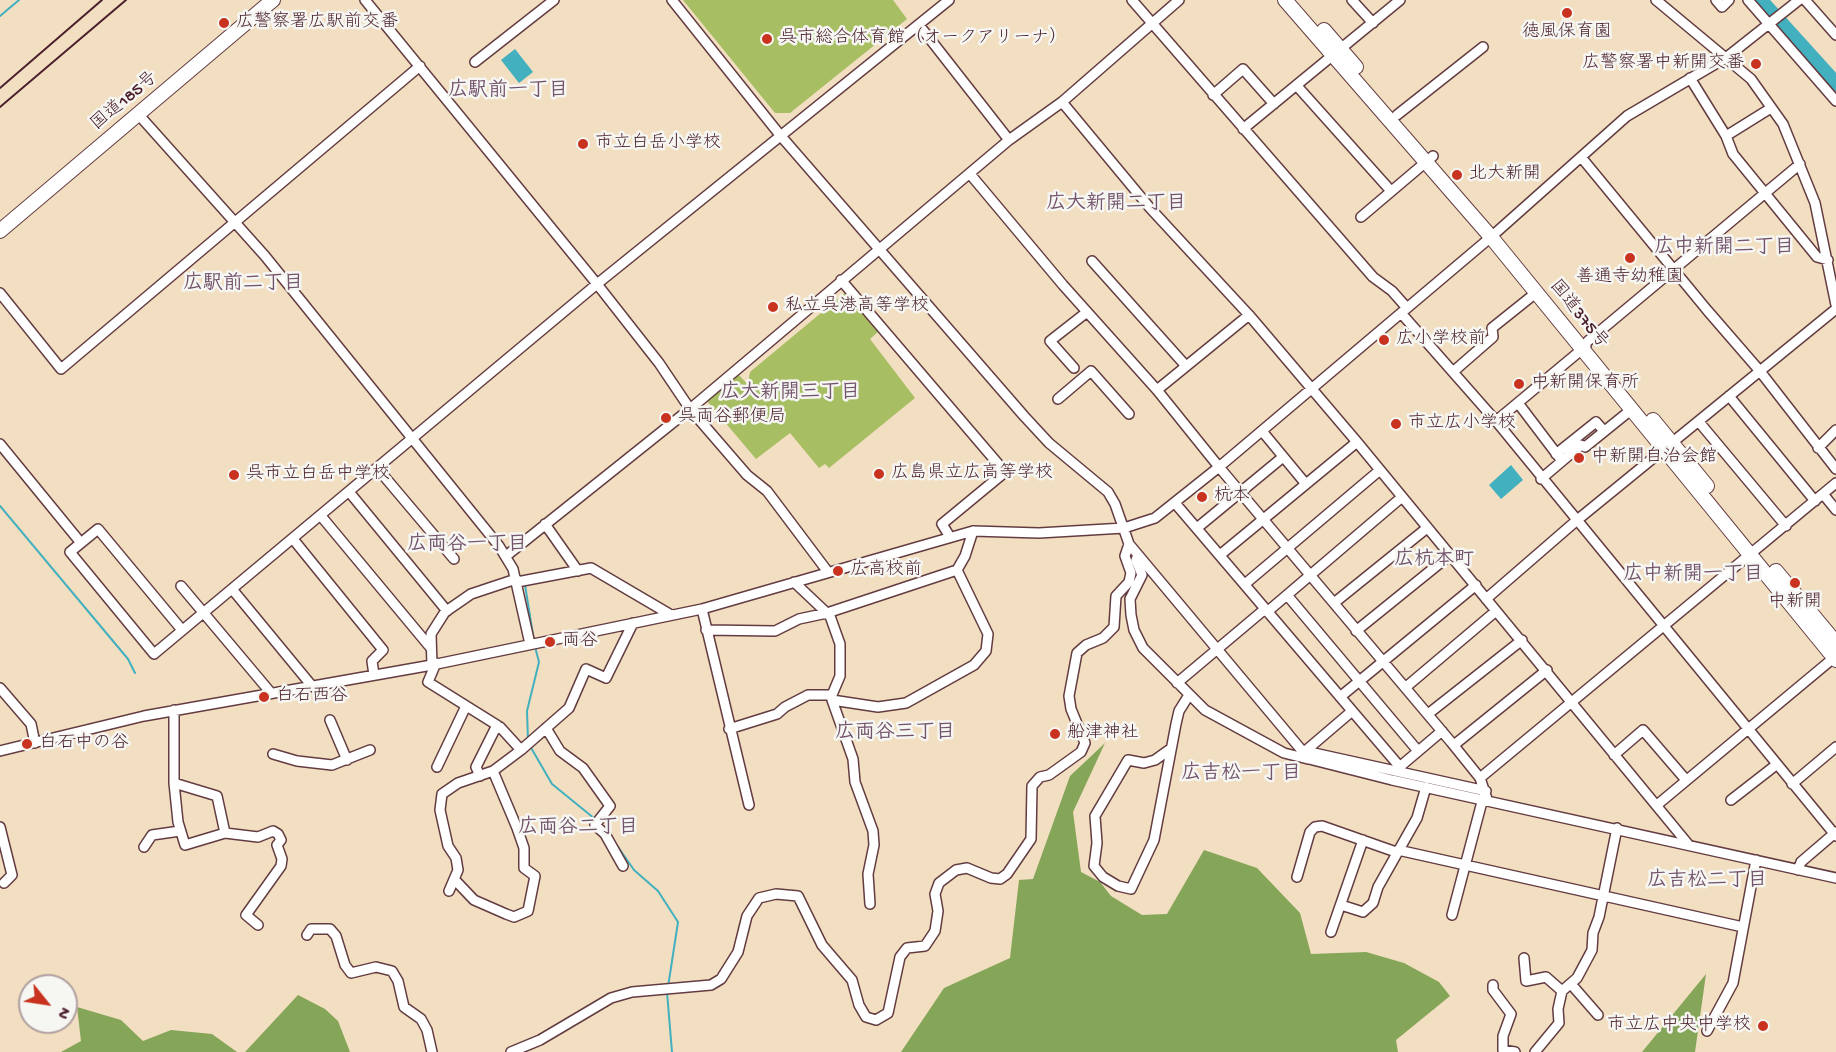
<!DOCTYPE html>
<meta charset="utf-8">
<style>
body{margin:0}
#map{position:relative;width:1836px;height:1052px;overflow:hidden;background:#f2dec0;font-family:"Gochi Hand",sans-serif}
canvas{display:block}
.north{position:absolute;left:18px;top:974px;width:60px;height:60px;box-sizing:border-box;background:#f6f6f2;border:2px solid #b1a0a2;border-radius:50%;rotate:120deg;font-size:16px;font-weight:700;line-height:24px;text-align:center;color:#4a1f2b}
.north::after{content:'';display:block;margin:auto;width:21px;height:27px;background:#c8321e;clip-path:polygon(50% 0,100% 100%,50% 72%,0 100%)}
</style>
<div id="map">
<canvas width="1836" height="1052"></canvas>
<div class="north">N</div>
</div>
<script>
const context = document.querySelector('canvas').getContext('2d');
context.lineJoin = 'round';
function paint(path, color) {
  context.fillStyle = color;
  context.fill(path, 'evenodd');
}
function shape(rows) {
  const path = new Path2D();
  for (const r of rows) {
    path.moveTo(r[0], r[1]);
    for (let i = 2; i < r.length; i += 2) path.lineTo(r[i], r[i + 1]);
  }
  return path;
}
function trace(path, color, width, dash) {
  context.strokeStyle = color;
  context.lineWidth = width;
  context.lineCap = dash ? 'butt' : 'round';
  context.setLineDash(dash || []);
  context.stroke(path);
}
function write(font, color, halo, rows, align = 'center') {
  context.font = font + ' "Gochi Hand","Klee One",sans-serif';
  context.lineWidth = 5;
  context.setLineDash([]);
  context.textBaseline = 'middle';
  context.strokeStyle = halo;
  context.fillStyle = color;
  for (const [text, x, y, turn = 0] of rows) {
    context.save();
    context.translate(x, y);
    context.rotate((+turn || 0) * Math.PI / 180);
    context.textAlign = isNaN(turn) ? turn : align;
    if (halo) context.strokeText(text, 0, 0);
    context.fillText(text, 0, 0);
    context.restore();
  }
}
paint(shape([
 [683,0,893,0,907,19,790,113,775,113],
 [845,293,880,330,870,339,915,398,829,468,825,464,819,468,790,433,756,459,707,401,738,374,765,403,748,383,750,372]
]), '#a7be63');
paint(shape([
 [1105,743,1073,812,1081,872,1100,882,1111,896,1142,915,1167,914,1204,850,1257,868,1300,913,1311,954,1366,952,1404,963,1439,982,1450,996,1396,1040,1398,1052,901,1052,944,988,1010,958,1019,880,1033,879,1070,776],
 [1706,974,1695,1052,1642,1052],
 [298,995,325,1009,338,1021,350,1052,245,1052],
 [77,1007,121,1020,143,1041,171,1030,212,1034,237,1052,61,1052,81,1041]
]), '#85a559');
paint(shape([
 [515,49,533,72,519,83,501,60],
 [1511,465,1523,480,1501,499,1489,485]
]), '#42b0be');
trace(shape([
 [0,16,19,0],
 [0,506,128,659,135,673],
 [525,585,534,641],
 [528,741,527,711,539,662,535,647],
 [530,746,552,784,595,819],
 [616,844,634,870,658,891,678,922,668,987],
 [667,992,672,1052]
]), '#42b0be', 2);
trace(shape([
 [1760,0,1836,84]
]), '#42b0be', 15);
const minor = shape([
 [365,0,597,284,659,363,690,409,747,475,767,491,828,572],
 [672,0,780,135,1024,416,1049,443,1108,492,1115,504,1129,544,1309,759,1392,780,1836,878],
 [1132,0,1373,277,1392,291,1407,308],
 [1352,0,1373,23],
 [1656,0,1751,79,1783,124,1815,203,1836,305],
 [1716,0,1722,7,1729,0],
 [1748,0,1836,101],
 [1805,0,1836,35],
 [919,25,1009,140],
 [475,62,554,0],
 [1690,78,1726,136],
 [1297,86,1391,191],
 [1213,95,1243,69,1274,104],
 [1062,102,1150,208,1249,315,1357,442,1688,844],
 [1771,108,1726,136,1733,154,1817,257,1828,260],
 [138,114,265,256,499,546,513,569,530,644],
 [1397,115,1483,47],
 [1243,129,1400,0],
 [1581,157,1707,310,1759,370,1836,469],
 [970,174,1063,285,1157,390,1219,467,1451,742,1480,778,1487,799],
 [1361,217,1433,156],
 [1092,261,1186,366],
 [841,280,1005,472,942,524,950,537],
 [0,293,61,369,420,66],
 [1401,313,1496,421,1836,836],
 [1588,341,1800,164],
 [1074,368,1050,341,1087,312],
 [1454,371,1493,337,1492,328,1537,292],
 [1157,390,1249,315],
 [1729,396,1815,501],
 [1058,399,1091,371,1129,414],
 [1518,403,1562,461],
 [1496,421,1586,346],
 [1699,422,1786,526],
 [1262,431,1305,483],
 [0,444,81,543],
 [1818,448,1836,430],
 [1556,454,1596,422,1604,431],
 [378,469,454,559],
 [1541,479,1581,445,1585,447,1632,409],
 [350,493,447,611],
 [1823,494,1836,510],
 [1175,503,1400,767],
 [321,516,430,647],
 [545,524,578,571],
 [1197,528,1283,457],
 [293,539,383,650,372,661,374,675],
 [1138,555,1136,560,1142,575,1130,599,1131,615,1134,630,1143,648,1205,710,1284,753,1308,759],
 [1220,555,1357,442],
 [506,556,690,409,1009,140,1062,102,1179,0],
 [517,582,591,568,671,615],
 [794,582,830,616,840,644,840,676,832,695,832,700,853,759,855,782,873,831,874,845,868,874,870,904],
 [1245,584,1380,470],
 [181,586,271,693],
 [232,589,312,686],
 [1287,595,1418,751],
 [1486,599,1576,521,1836,309],
 [1334,603,1427,528],
 [702,609,749,805],
 [1267,612,1402,497],
 [182,630,98,529,70,552,154,654,597,284,949,0],
 [706,630,775,631,799,619,827,613,957,570],
 [1356,631,1450,555],
 [436,663,428,682,500,727,521,750],
 [432,665,431,634,445,612,471,594,516,579],
 [1177,683,1265,609],
 [1406,687,1496,611],
 [0,688,31,724,35,743],
 [1340,697,1476,585],
 [832,700,878,707,906,703,974,665,986,651,988,634,957,570,965,556,973,531],
 [174,710,174,783,178,822,185,845,225,833,258,837,273,831,278,834,281,840,277,845,282,859,281,866,246,915,258,925],
 [1428,714,1522,640],
 [330,720,347,760],
 [546,728,560,751,583,768,610,806,595,825,605,834,623,866],
 [729,729,777,714,785,707,808,695,832,695],
 [1454,745,1547,670],
 [1169,750,1155,760,1144,763,1128,760,1095,816,1097,843,1094,866,1103,877,1118,886,1131,889,1154,840,1176,724,1179,711,1189,695],
 [0,751,144,716,432,665,702,609,973,531,1039,533,1124,528,1155,518,1219,467,1491,237,1627,116,1727,57,1799,0],
 [1305,751,1486,791],
 [1303,753,1351,712],
 [273,754,297,761,332,765,370,750],
 [1614,755,1643,730,1686,780],
 [437,767,466,706],
 [1396,770,1442,731],
 [480,776,476,767,497,725],
 [1480,778,1836,483],
 [174,783,217,796,225,833],
 [1792,784,1836,747],
 [1731,800,1776,765],
 [1657,805,1836,656],
 [0,827,12,875,4,883],
 [144,847,152,835,180,831],
 [1398,850,1743,927],
 [1798,870,1801,862,1836,832],
 [1297,877,1310,832,1315,827,1322,826,1396,852],
 [454,879,474,900,506,914,514,917,528,911,535,876,524,868,524,848,517,828,493,771],
 [449,891,458,870,456,858,448,846,440,810,442,794,458,783,493,771,521,750,569,708,586,669,606,678,633,623],
 [1341,905,1363,912,1373,903,1378,887,1417,818,1426,787],
 [1452,915,1483,798],
 [1331,932,1363,840],
 [307,935,311,929,330,929,336,936,345,965,351,973,376,967,392,971,398,981,404,1007,421,1019,427,1030,432,1052],
 [1524,958,1526,981,1546,977,1562,991],
 [1571,984,1598,1015],
 [1493,985,1493,990,1511,1014,1503,1036,1503,1050,1515,1052],
 [1707,1031,1733,983,1756,860],
 [511,1052,540,1040,611,998,632,992,711,985,721,979,738,952,747,916,759,898,776,894,798,896,822,945,852,980,859,1005,866,1017,876,1020,888,1013,900,957,907,948,925,946,935,931,938,911,935,894,939,883,956,870,967,868,991,878,1000,879,1007,874,1031,839,1032,786,1040,777,1049,775,1081,752,1085,743,1071,709,1069,696,1077,653,1086,645,1103,638,1114,627,1116,596,1129,582,1131,573,1125,556,1129,544],
 [1535,1052,1559,1023,1558,1009,1562,991,1577,978,1592,950,1593,933,1599,917,1617,828]
]);
const highway = shape([
 [1285,0,1491,237,1836,660],
 [1324,30,1356,67],
 [0,231,273,0],
 [1653,420,1707,486],
 [1776,571,1836,643]
]);
trace(minor, '#633c41', 12);
trace(highway, '#633c41', 16);
trace(minor, '#fff', 9);
trace(highway, '#fff', 14);
trace(shape([
 [0,88,102,0],
 [0,107,126,0]
]), '#4a1f2b', 2);
for (const [x, y, r, color] of [
 [1567,13,6,"#c8321e"],
 [224,23,6,"#c8321e"],
 [767,39,6,"#c8321e"],
 [1756,64,6,"#c8321e"],
 [583,144,6,"#c8321e"],
 [1457,175,6,"#c8321e"],
 [1630,258,6,"#c8321e"],
 [773,307,6,"#c8321e"],
 [1384,340,6,"#c8321e"],
 [1519,384,6,"#c8321e"],
 [666,418,6,"#c8321e"],
 [1396,424,6,"#c8321e"],
 [1579,458,6,"#c8321e"],
 [879,474,6,"#c8321e"],
 [234,475,6,"#c8321e"],
 [1202,497,6,"#c8321e"],
 [838,571,6,"#c8321e"],
 [1795,583,6,"#c8321e"],
 [550,642,6,"#c8321e"],
 [264,697,6,"#c8321e"],
 [1055,734,6,"#c8321e"],
 [27,744,6,"#c8321e"],
 [1763,1026,6,"#c8321e"]
]) {
  const dot = new Path2D();
  dot.arc(x, y, r, 0, 2 * Math.PI);
  context.fillStyle = color;
  context.fill(dot);
  trace(dot, '#f6f6f2', 2);
}
write('18px', '#4a1f2b', '#f6f6f2', [
 ["広警察署広駅前交番",236,23],
 ["徳風保育園",1567,33,"center"],
 ["呉市総合体育館（オークアリーナ）",779,39],
 ["広警察署中新開交番",1744,64,"right"],
 ["市立白岳小学校",595,144],
 ["北大新開",1469,175],
 ["善通寺幼稚園",1630,278,"center"],
 ["私立呉港高等学校",785,307],
 ["広小学校前",1396,340],
 ["中新開保育所",1531,384],
 ["呉両谷郵便局",678,418],
 ["市立広小学校",1408,424],
 ["中新開自治会館",1591,458],
 ["広島県立広高等学校",891,474],
 ["呉市立白岳中学校",246,475],
 ["杭本",1214,497],
 ["広高校前",850,571],
 ["中新開",1795,603,"center"],
 ["両谷",562,642],
 ["白石西谷",276,697],
 ["船津神社",1067,734],
 ["白石中の谷",39,744],
 ["市立広中央中学校",1751,1026,"right"]
], 'left');
write('18px', '#4a1f2b', '#f6f6f2', [
 ["国道185号",125,102,-40],
 ["国道375号",1578,315,51]
]);
write('bold 20px', '#73546c', '#f6f6f2', [
 ["広駅前一丁目",508,92],
 ["広大新開二丁目",1116,205],
 ["広中新開二丁目",1724,249],
 ["広駅前二丁目",243,285],
 ["広大新開三丁目",790,394],
 ["広両谷一丁目",467,546],
 ["広杭本町",1434,561],
 ["広中新開一丁目",1693,576],
 ["広両谷三丁目",895,734],
 ["広吉松一丁目",1241,775],
 ["広両谷二丁目",578,829],
 ["広吉松二丁目",1707,882]
]);
</script>
